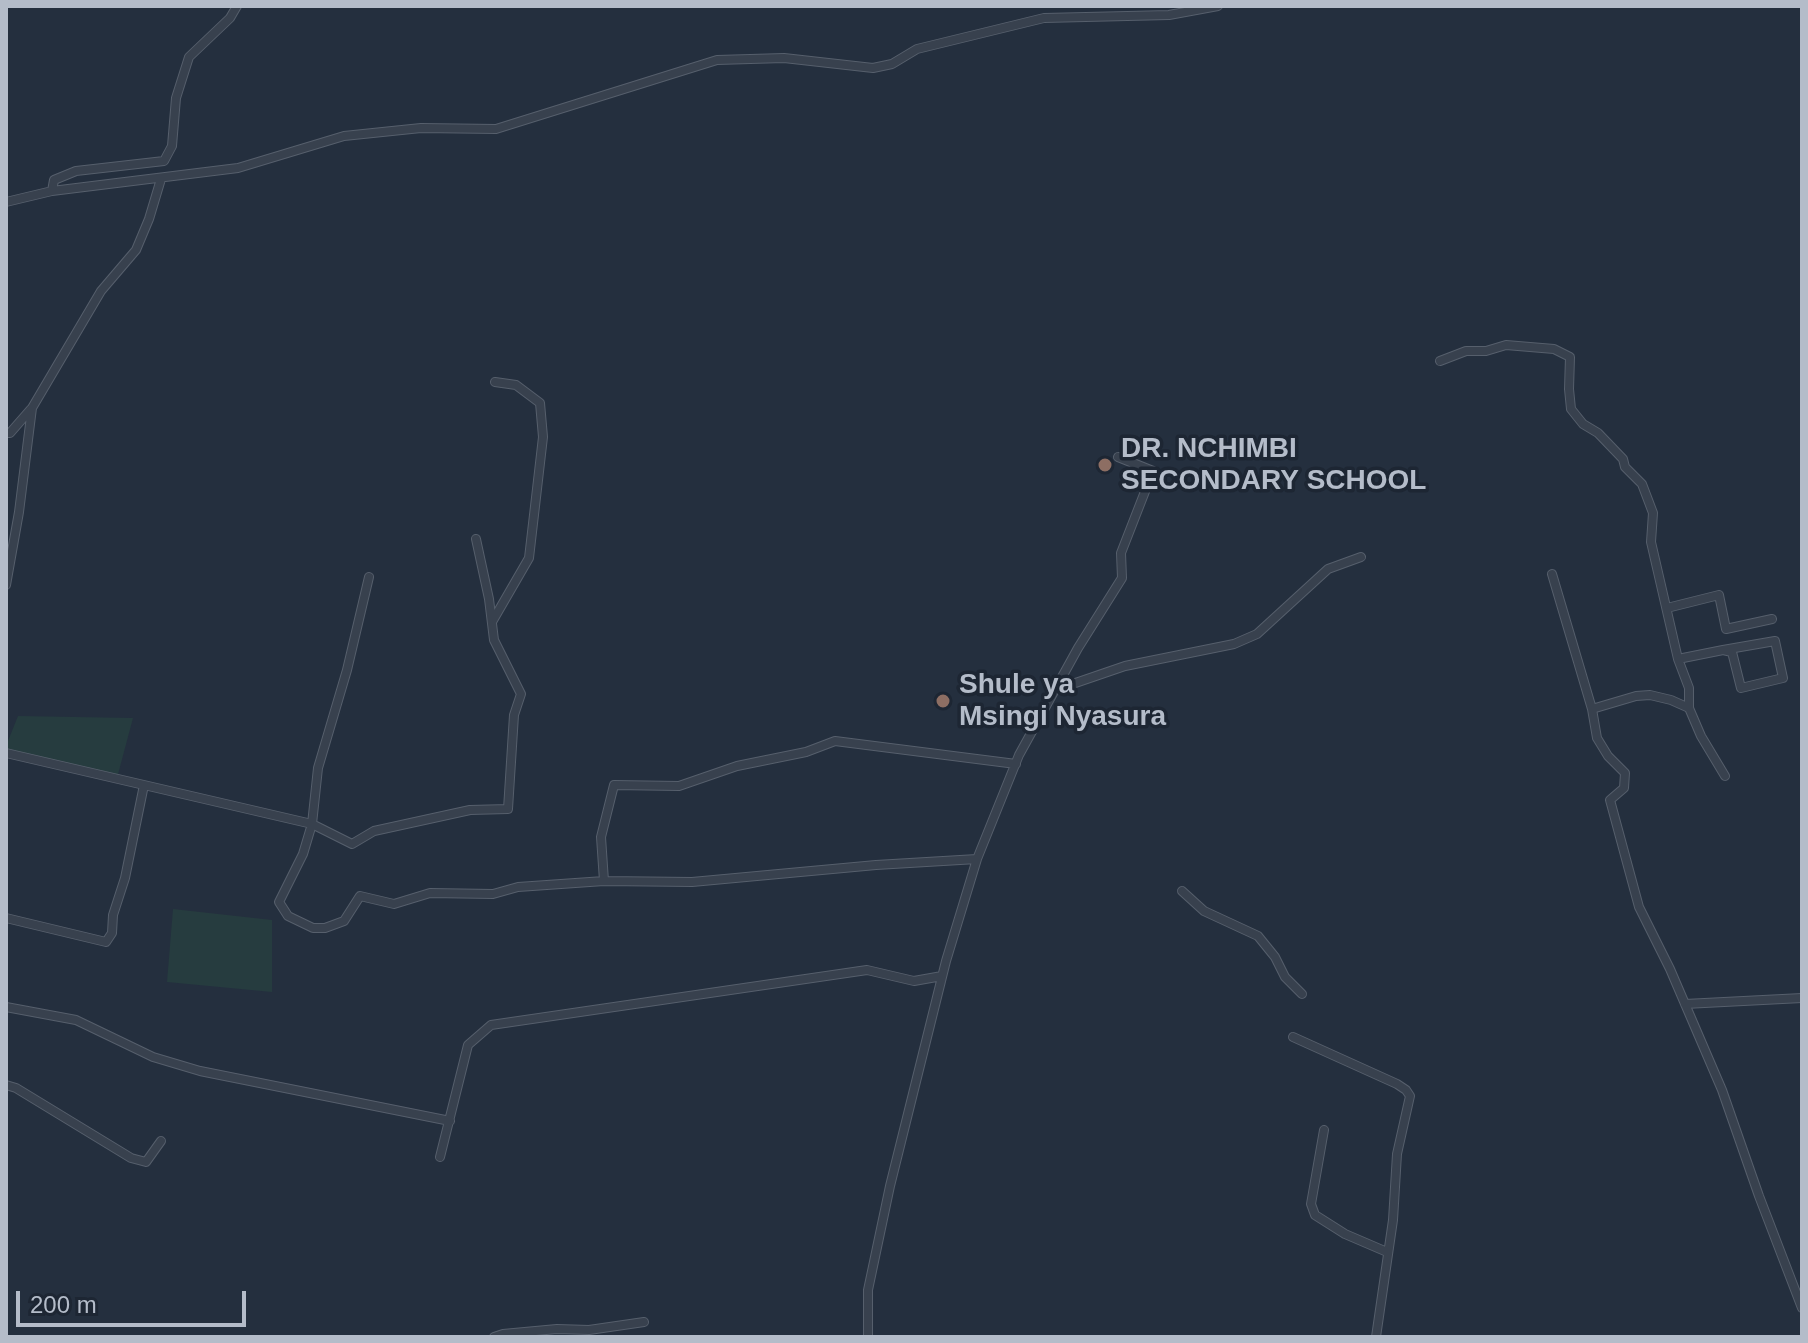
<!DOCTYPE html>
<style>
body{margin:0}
#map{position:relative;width:1808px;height:1343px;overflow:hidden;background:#242f3e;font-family:Helvetica,sans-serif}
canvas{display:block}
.frame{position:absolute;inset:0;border:8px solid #b4bcc9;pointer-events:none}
.scale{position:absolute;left:16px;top:1291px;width:230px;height:36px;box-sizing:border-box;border:4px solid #b4bcc9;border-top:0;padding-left:10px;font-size:24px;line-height:28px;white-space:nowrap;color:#b4bcc9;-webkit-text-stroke:6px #1d2633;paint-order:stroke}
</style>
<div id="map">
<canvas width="1808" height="1343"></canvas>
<div class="frame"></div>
<div class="scale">200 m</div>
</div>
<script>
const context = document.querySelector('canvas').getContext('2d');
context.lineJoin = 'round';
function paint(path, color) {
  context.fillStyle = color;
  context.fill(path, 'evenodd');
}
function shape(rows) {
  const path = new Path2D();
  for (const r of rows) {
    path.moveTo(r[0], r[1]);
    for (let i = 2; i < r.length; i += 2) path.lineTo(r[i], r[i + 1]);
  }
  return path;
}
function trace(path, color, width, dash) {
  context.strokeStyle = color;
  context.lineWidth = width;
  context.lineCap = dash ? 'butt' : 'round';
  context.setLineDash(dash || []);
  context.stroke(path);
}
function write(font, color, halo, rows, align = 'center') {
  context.font = font + ' Helvetica,sans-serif';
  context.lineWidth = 7;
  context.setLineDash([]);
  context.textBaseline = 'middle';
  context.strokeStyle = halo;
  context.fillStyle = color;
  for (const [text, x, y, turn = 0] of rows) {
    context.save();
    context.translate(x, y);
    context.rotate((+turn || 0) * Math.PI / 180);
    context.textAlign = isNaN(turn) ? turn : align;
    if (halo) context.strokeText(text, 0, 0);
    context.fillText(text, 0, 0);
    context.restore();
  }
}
paint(shape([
 [18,716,133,718,117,778,6,753,6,746],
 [173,909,272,920,272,992,167,982]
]), '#263c3f');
const minor = shape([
 [52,191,54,180,76,171,164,161,172,146,176,98,189,57,230,18,237,6],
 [6,202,52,191,238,168,344,136,421,128,496,129,717,60,784,58,873,68,892,64,917,49,1044,18,1169,15,1218,6],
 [1440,361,1466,351,1486,351,1506,345,1554,349,1570,357,1569,389,1571,409,1583,424,1598,433,1623,459,1625,467,1642,484,1653,513,1651,542,1678,659,1689,688,1689,708,1701,736,1725,776],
 [6,433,10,433,31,409],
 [1552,574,1592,709],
 [369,577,347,670,318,768,312,824,303,854,279,902,288,916,313,928,325,928,344,921,360,896,394,904,430,893,493,894,518,887,604,881],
 [6,585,19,512,32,408,101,291,136,250,149,219,161,179],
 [1667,608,1719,595,1726,629,1772,619],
 [492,622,529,558,543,437,540,403,516,385,495,382],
 [1678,659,1723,650,1732,652,1741,688,1783,678,1775,641,1723,650],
 [1055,690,1125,666,1234,644,1257,634,1328,569,1361,557],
 [1689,708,1671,700,1650,695,1636,696,1592,709,1597,738,1608,756,1625,773,1624,788,1610,800,1639,907,1670,969,1722,1090,1759,1196,1802,1308],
 [6,753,144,785,125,878,113,915,112,933,106,942,6,918],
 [144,785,312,824,352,844,374,831,470,810,508,809,514,715,521,694,494,640,489,599,476,539],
 [977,859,876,865,692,882,604,881,601,837,614,785,679,786,737,766,806,752,835,741,1016,764],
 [1182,891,1204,911,1258,936,1275,957,1285,977,1302,994],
 [1685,1004,1802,998],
 [6,1007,76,1020,153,1057,200,1071,450,1121],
 [1293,1037,1397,1084,1406,1090,1410,1096,1397,1154,1393,1220,1376,1337],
 [6,1085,16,1088,131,1158,146,1162,161,1141],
 [1324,1130,1311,1204,1315,1215,1345,1234,1387,1252],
 [440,1157,468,1045,491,1025,867,970,914,981,942,976],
 [494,1337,503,1334,557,1329,589,1330,644,1322],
 [868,1337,868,1290,890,1186,946,961,977,859,1019,755,1078,648,1122,578,1121,553,1153,471,1118,457]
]);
trace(minor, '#565f6c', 10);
trace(minor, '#38414e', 8);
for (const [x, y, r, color] of [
 [1105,465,8,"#8d6e63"],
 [943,701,8,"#8d6e63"]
]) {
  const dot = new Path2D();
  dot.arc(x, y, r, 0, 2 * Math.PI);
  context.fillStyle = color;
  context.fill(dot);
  trace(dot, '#1d2633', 3);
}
write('bold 28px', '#b4bcc9', '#1d2633', [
 ["DR. NCHIMBI",1121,449],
 ["SECONDARY SCHOOL",1121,481],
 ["Shule ya",959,685],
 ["Msingi Nyasura",959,717]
], 'left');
</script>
